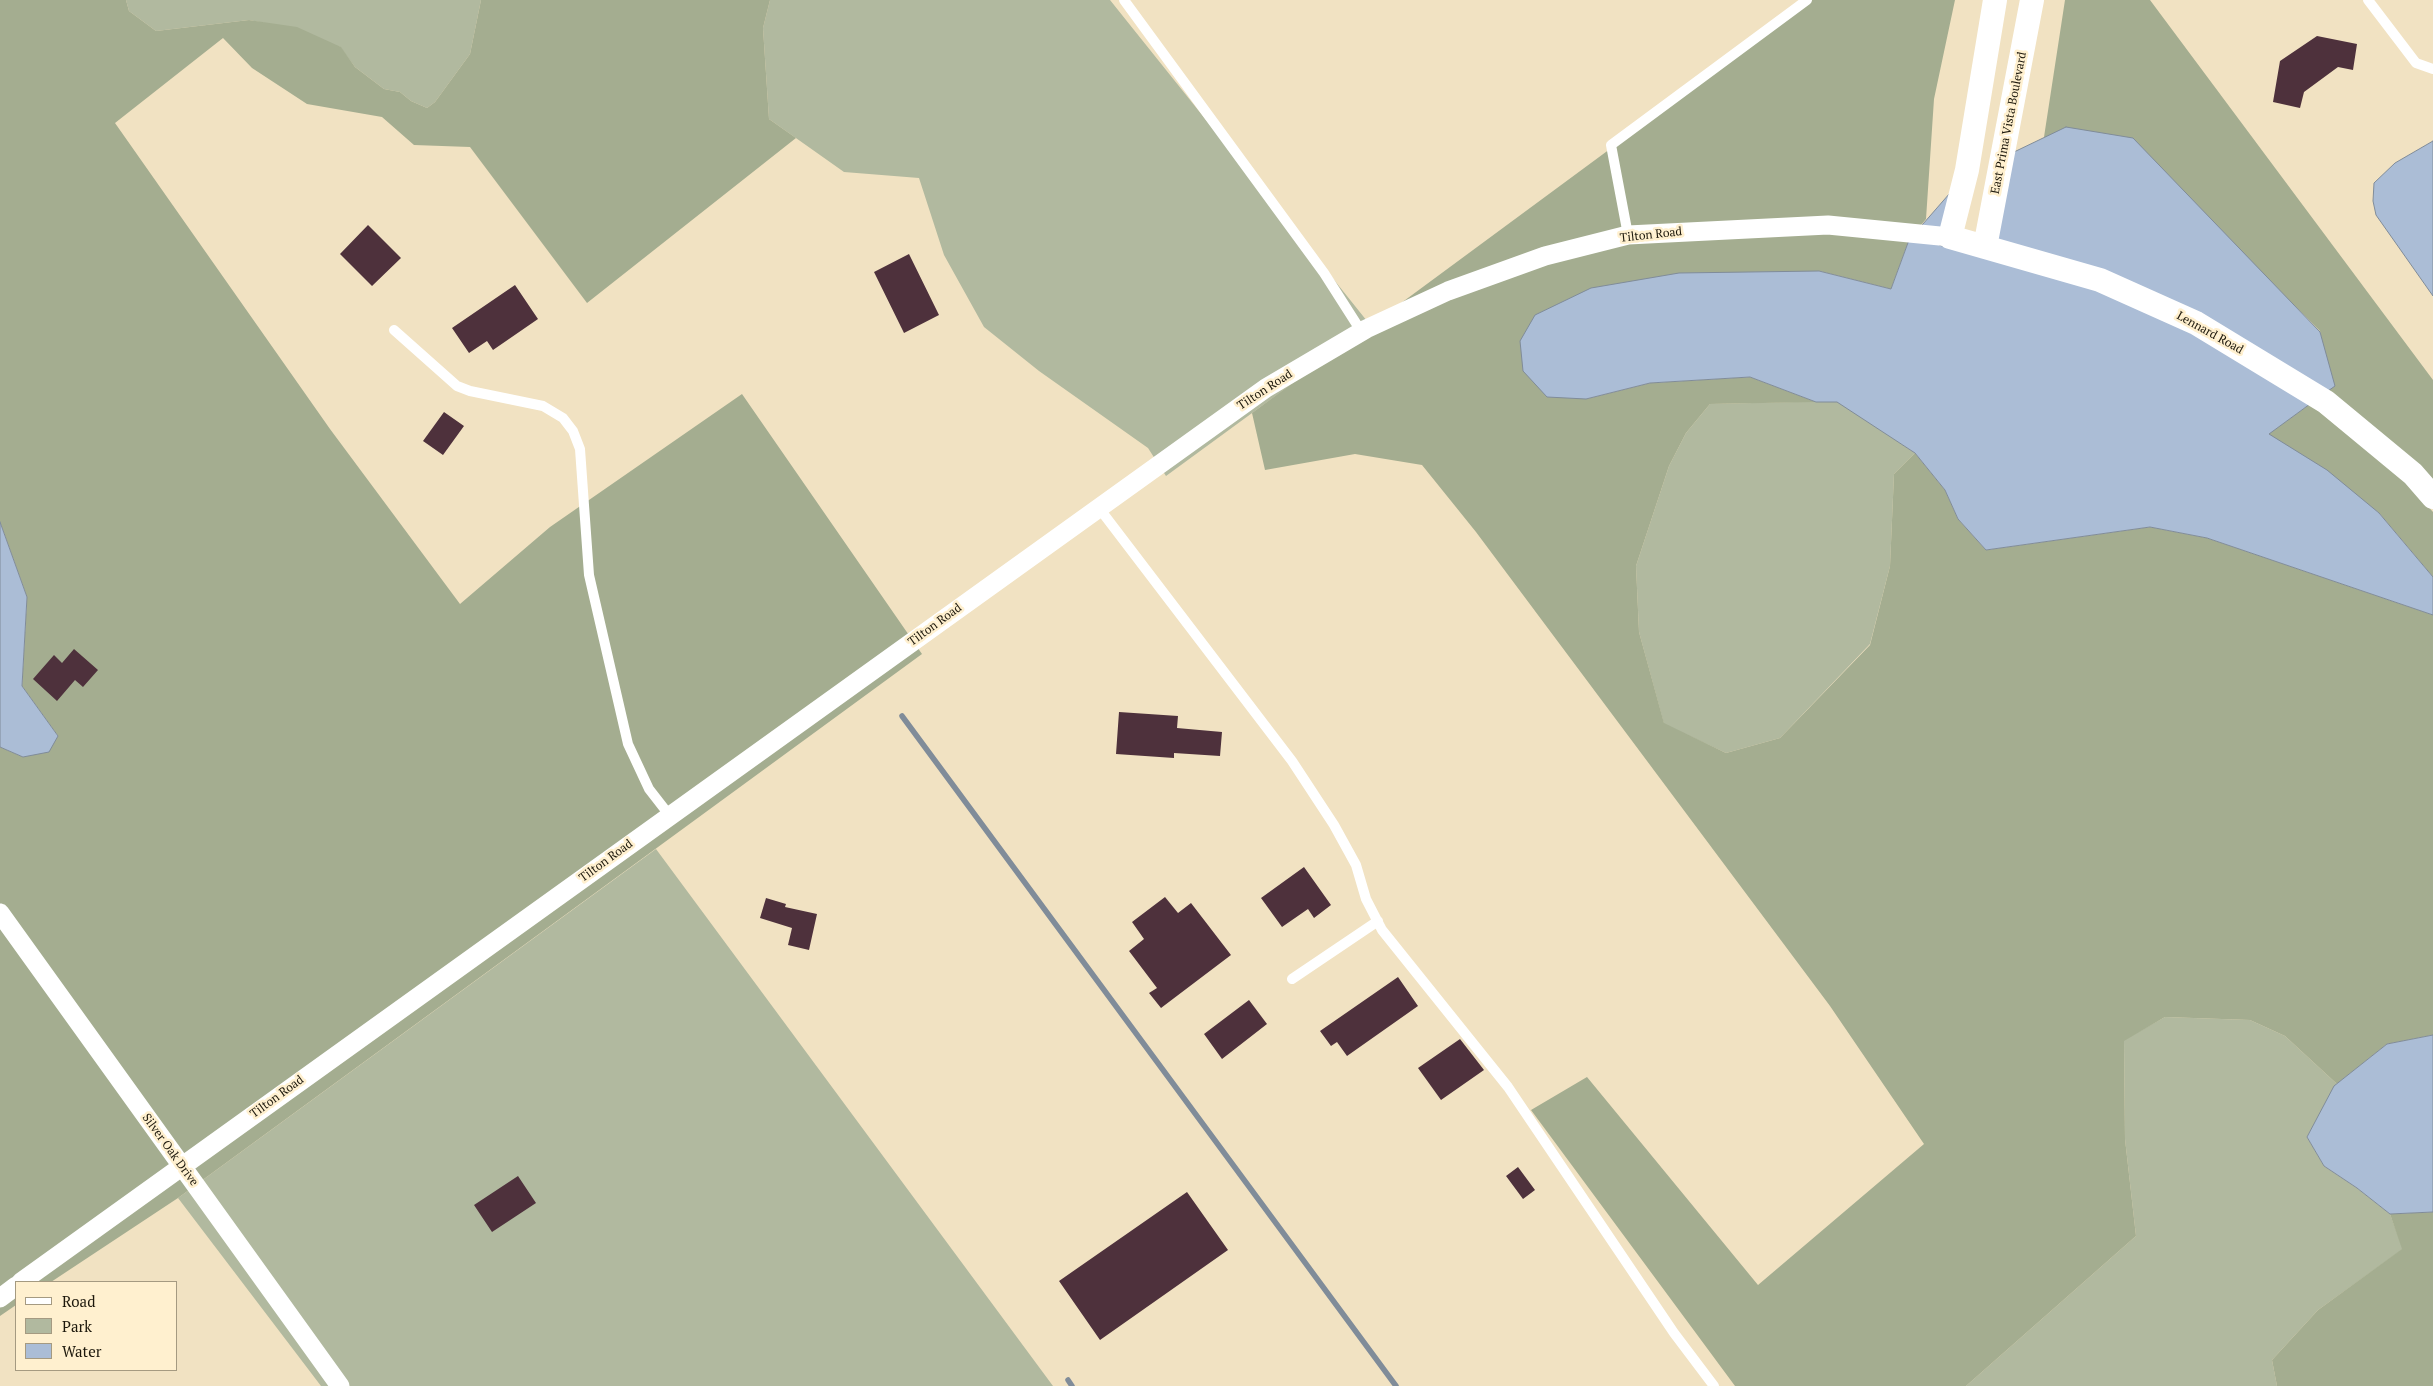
<!DOCTYPE html>
<style>
body{margin:0}
#map{position:relative;width:2433px;height:1386px;overflow:hidden;background:#f1e2c2;font-family:"PT Serif",serif}
canvas{display:block}
.legend{position:absolute;left:15px;top:1281px;width:162px;height:90px;box-sizing:border-box;background:#fff0cf;border:1px solid #a59a81;margin:0;padding:6px 9px;list-style:none;font-size:15px;color:#1d180c}
.legend li{display:flex;align-items:center;gap:10px;height:25px}
.legend b{width:25px;border:1px solid #a59a81}
</style>
<div id="map">
<canvas width="2433" height="1386"></canvas>
<ul class="legend">
<li><b style="height:6px;background:#fff"></b>Road</li>
<li><b style="height:14px;background:#b1b99f"></b>Park</li>
<li><b style="height:14px;background:#abbdd6"></b>Water</li>
</ul>
</div>
<script>
const context = document.querySelector('canvas').getContext('2d');
context.lineJoin = 'round';
function paint(path, color) {
  context.fillStyle = color;
  context.fill(path, 'evenodd');
}
function shape(rows) {
  const path = new Path2D();
  for (const r of rows) {
    path.moveTo(r[0], r[1]);
    for (let i = 2; i < r.length; i += 2) path.lineTo(r[i], r[i + 1]);
  }
  return path;
}
function trace(path, color, width, dash) {
  context.strokeStyle = color;
  context.lineWidth = width;
  context.lineCap = dash ? 'butt' : 'round';
  context.setLineDash(dash || []);
  context.stroke(path);
}
function write(font, color, halo, rows, align = 'center') {
  context.font = font + ' "PT Serif",serif';
  context.lineWidth = 5;
  context.setLineDash([]);
  context.textBaseline = 'middle';
  context.strokeStyle = halo;
  context.fillStyle = color;
  for (const [text, x, y, turn = 0] of rows) {
    context.save();
    context.translate(x, y);
    context.rotate((+turn || 0) * Math.PI / 180);
    context.textAlign = isNaN(turn) ? turn : align;
    if (halo) context.strokeText(text, 0, 0);
    context.fillText(text, 0, 0);
    context.restore();
  }
}
paint(shape([
 [126,0,481,0,470,54,435,102,427,108,411,101,400,92,384,89,355,67,340,47,270,24,249,20,156,31,129,11],
 [770,0,1110,0,1371,326,1166,476,1148,448,1039,371,984,327,944,255,919,178,844,172,769,119,763,28],
 [1837,401,1915,453,1894,474,1890,566,1870,644,1780,738,1726,753,1664,724,1639,632,1636,566,1669,466,1686,433,1710,404],
 [656,849,1053,1386,321,1386,178,1198],
 [2165,1017,2250,1020,2285,1036,2337,1084,2307,1137,2324,1166,2357,1188,2390,1214,2403,1249,2318,1310,2272,1360,2277,1386,1966,1386,2136,1236,2125,1139,2124,1040]
]), '#b1b99f');
paint(shape([
 [0,0,126,0,129,11,156,31,249,20,297,27,341,47,355,67,384,89,400,92,411,101,427,108,435,102,470,54,481,0,770,0,763,28,769,119,796,138,587,303,470,147,414,145,382,117,307,104,252,68,223,38,115,123,330,429,460,604,550,527,742,394,922,654,178,1198,51,1282,16,1282,16,1305,0,1316,0,747,23,757,58,736,22,686,27,597,0,522],
 [1812,0,1955,0,1934,99,1926,219,1909,240,1891,289,1819,271,1586,399,1650,383,1750,377,1816,402,1710,404,1686,433,1669,466,1636,566,1639,632,1664,723,1726,753,1780,738,1870,645,1890,566,1894,474,1915,453,1945,490,1958,519,1986,550,2150,527,2207,538,2433,615,2433,1035,2387,1044,2337,1084,2285,1036,2250,1020,2165,1017,2124,1041,2125,1139,2136,1236,1966,1386,1735,1386,1531,1110,1587,1077,1758,1285,1924,1144,1830,1006,1476,532,1422,465,1355,454,1265,470,1252,413],
 [2065,0,2150,0,2433,380,2433,483,2328,391,2320,331,2234,245,2044,137],
 [2310,404,2406,482,2433,512,2433,577,2379,513,2268,434],
 [2433,1212,2433,1386,2277,1386,2272,1360,2318,1310,2402,1249,2390,1214]
]), '#a4ad90');
const water = shape([
 [2066,127,2133,138,2320,332,2335,386,2328,391,1997,239,2014,152,2066,127],
 [2433,141,2433,296,2376,215,2373,201,2374,183,2395,163,2433,141],
 [1950,193,1939,245,2097,290,2192,332,2310,404,2269,434,2327,470,2379,513,2433,577,2433,615,2207,538,2150,527,1986,550,1958,519,1945,490,1915,453,1837,402,1816,402,1750,377,1650,383,1586,399,1547,397,1523,371,1520,341,1535,315,1591,288,1679,273,1819,271,1891,289,1909,240,1950,193],
 [0,522,27,597,22,686,58,736,49,752,23,757,0,747,0,522],
 [2433,1035,2433,1212,2390,1214,2357,1188,2324,1166,2307,1137,2334,1086,2387,1044,2433,1035]
]);
paint(water, '#abbdd6');
trace(water, '#808c99', 1);
trace(shape([
 [902,716,1396,1386],
 [1068,1380,1072,1386]
]), '#808c99', 5.5);
paint(shape([
 [2317,36,2357,44,2353,70,2338,67,2304,92,2300,108,2273,102,2280,61],
 [368,225,401,258,372,286,340,254],
 [909,254,939,315,904,333,874,272],
 [515,285,538,319,493,350,487,341,469,353,452,328],
 [444,412,464,426,443,455,423,441],
 [74,649,98,670,83,687,75,680,57,701,33,679,54,655,62,663],
 [1119,712,1178,716,1177,728,1222,732,1220,756,1174,753,1174,758,1116,754],
 [1304,867,1331,905,1314,918,1308,909,1282,927,1261,898],
 [1165,897,1178,913,1191,903,1231,955,1161,1008,1149,993,1157,988,1129,951,1144,939,1132,922],
 [766,898,786,904,785,907,817,914,809,950,788,945,792,928,760,918],
 [1398,977,1418,1006,1347,1056,1337,1042,1331,1046,1320,1031],
 [1249,1000,1267,1024,1222,1059,1204,1034],
 [1460,1039,1484,1070,1441,1100,1418,1068],
 [1518,1167,1535,1190,1523,1199,1506,1176],
 [518,1176,536,1203,492,1232,474,1205],
 [1187,1192,1228,1250,1100,1340,1059,1281]
]), '#4e313c');
trace(shape([
 [1124,0,1324,273,1361,331],
 [2368,0,2416,63,2433,69],
 [1628,235,1611,145,1807,0],
 [394,330,457,386,470,391,543,406,563,418,573,431,580,449,589,575,628,744,649,789,670,816],
 [1099,508,1292,761,1334,825,1356,865,1366,899,1382,930,1508,1087,1674,1333,1714,1386],
 [1292,979,1378,921]
]), '#fff', 10);
trace(shape([
 [0,913,340,1386],
 [21,1282,1266,388,1366,329,1448,291,1545,256,1628,235,1828,225,1950,237],
 [0,1298,16,1286]
]), '#fff', 19);
trace(shape([
 [1995,0,1967,170,1950,237,2100,280,2196,323,2326,402,2413,474,2433,497],
 [1985,247,2032,0]
]), '#fff', 24);
write('12px', '#1d180c', '#fff0cf', [
 ["East Prima Vista Boulevard",2009,123,-79],
 ["Tilton Road",1651,235,-6],
 ["Lennard Road",2210,333,29],
 ["Tilton Road",1265,390,-33],
 ["Tilton Road",935,625,-36],
 ["Tilton Road",606,861,-36],
 ["Tilton Road",277,1097,-36],
 ["Silver Oak Drive",170,1150,54]
]);
</script>
